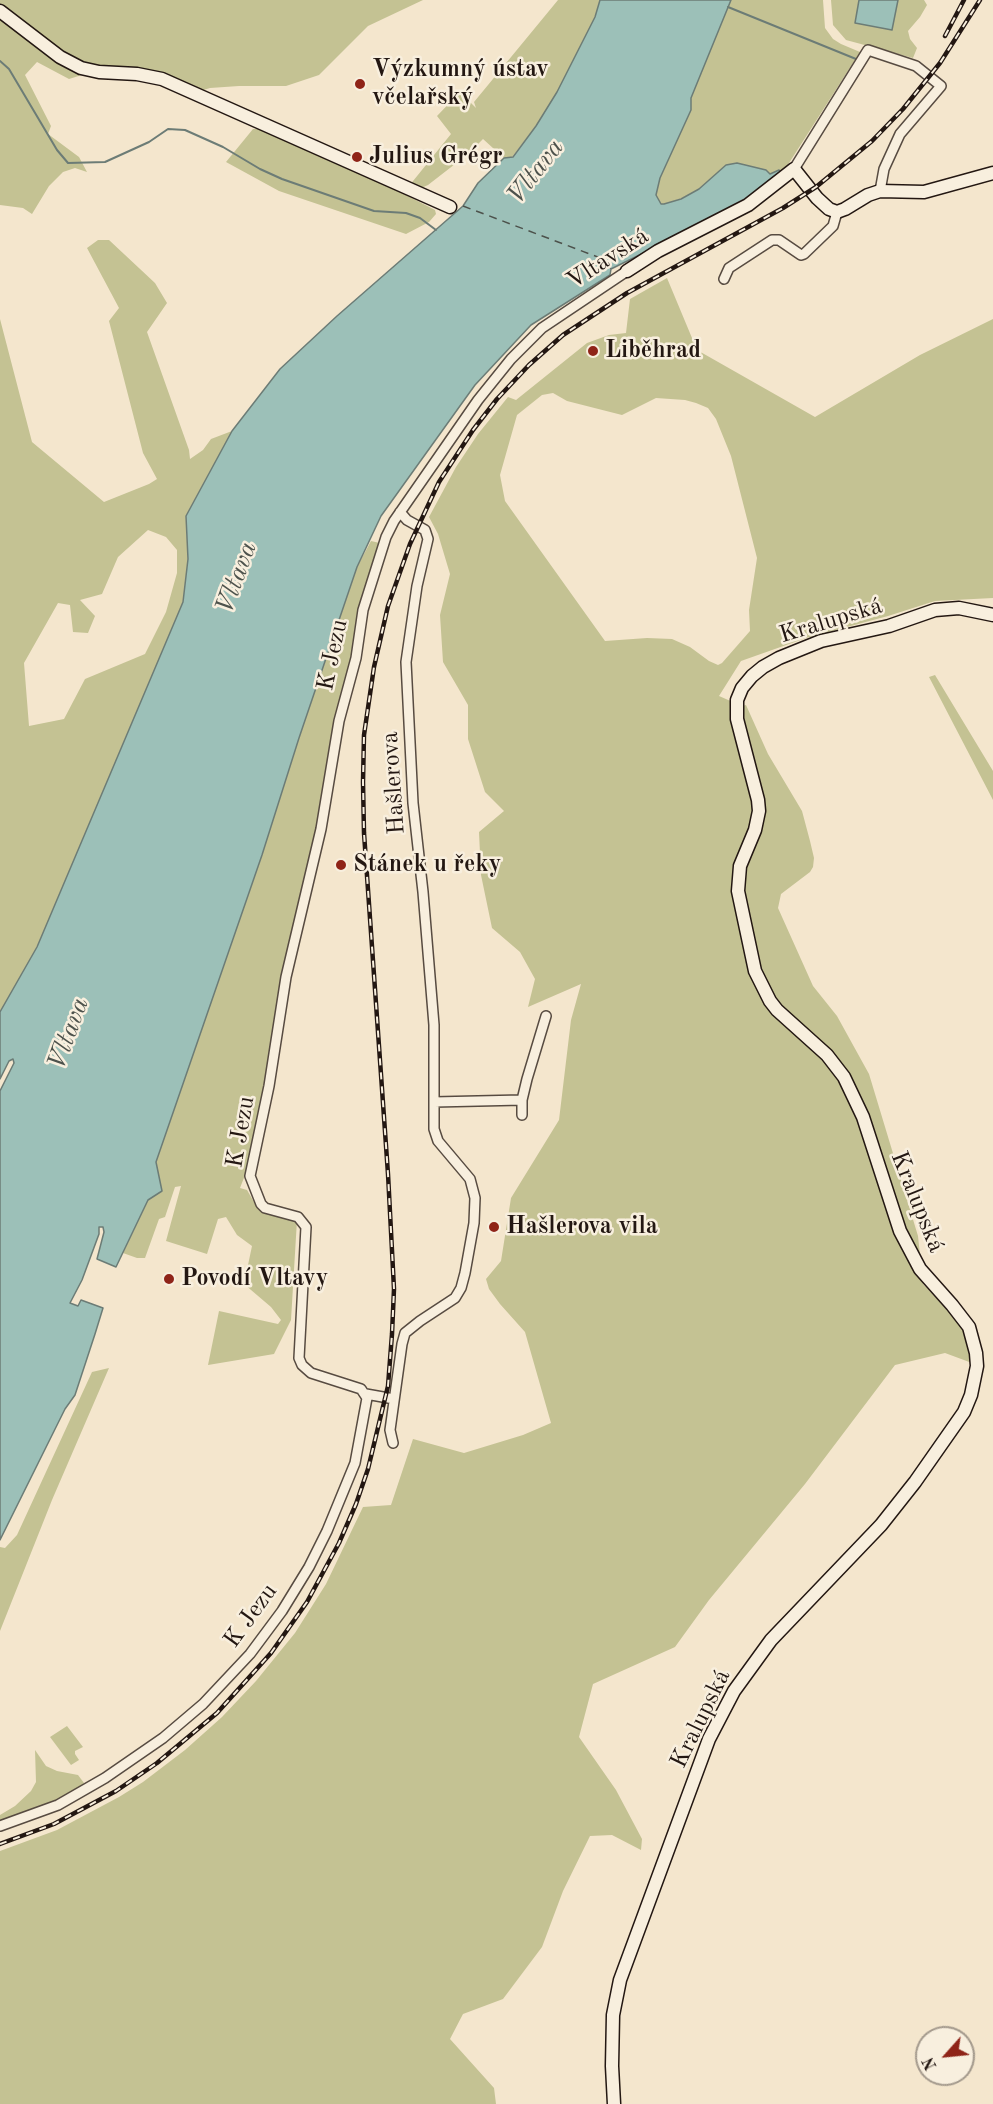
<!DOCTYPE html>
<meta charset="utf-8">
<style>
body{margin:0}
#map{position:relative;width:993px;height:2104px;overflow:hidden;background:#f4e6cd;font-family:"Old Standard TT",serif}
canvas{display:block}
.north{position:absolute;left:915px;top:2026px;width:60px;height:60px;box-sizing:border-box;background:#f8efde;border:2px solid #a3998c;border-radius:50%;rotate:243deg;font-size:16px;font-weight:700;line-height:24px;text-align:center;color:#231712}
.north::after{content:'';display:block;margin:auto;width:21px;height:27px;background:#8f2418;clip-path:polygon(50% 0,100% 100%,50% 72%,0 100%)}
</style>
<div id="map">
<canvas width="993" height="2104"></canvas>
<div class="north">N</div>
</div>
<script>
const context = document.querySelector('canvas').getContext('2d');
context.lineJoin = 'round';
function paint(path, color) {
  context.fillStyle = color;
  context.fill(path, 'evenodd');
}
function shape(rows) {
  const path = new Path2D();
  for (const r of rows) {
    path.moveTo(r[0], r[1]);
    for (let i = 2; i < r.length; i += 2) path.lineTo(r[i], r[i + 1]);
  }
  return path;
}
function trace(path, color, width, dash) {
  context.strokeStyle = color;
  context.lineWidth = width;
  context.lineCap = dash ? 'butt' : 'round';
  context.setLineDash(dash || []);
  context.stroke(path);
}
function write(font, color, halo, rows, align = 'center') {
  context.font = font + ' "Old Standard TT",serif';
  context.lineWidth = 5;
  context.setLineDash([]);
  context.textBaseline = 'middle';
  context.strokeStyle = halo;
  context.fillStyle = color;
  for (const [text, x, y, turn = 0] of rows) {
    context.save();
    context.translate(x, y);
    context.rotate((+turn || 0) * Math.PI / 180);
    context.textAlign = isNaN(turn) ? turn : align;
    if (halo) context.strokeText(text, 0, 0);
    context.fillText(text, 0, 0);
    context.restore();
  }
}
paint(shape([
 [0,0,423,0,368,26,319,75,286,86,239,86,210,88,200,91,101,69,69,79,37,62,25,75,51,126,48,134,79,157,87,172,75,168,63,172,49,186,32,214,23,208,0,205],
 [558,0,600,0,595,17,557,92,536,126,512,157,504,158,483,139,468,154,428,185,419,189,409,186,451,134,437,116,460,92,476,108,474,102],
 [731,0,823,0,825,28,833,39,841,44,860,52,782,174,770,174,766,170,737,163,726,165,699,189,680,199,664,204,661,204,656,195,660,178,691,110,691,98],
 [831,0,859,0,855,23,892,30,898,0,924,0,927,5,920,17,908,31,910,39,917,48,913,58,846,40,833,25],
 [253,129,260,129,402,193,435,210,436,214,429,222,406,234,279,191,226,162],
 [98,240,109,240,155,283,167,303,147,332,189,450,190,459,203,450,211,439,232,431,186,516,188,559,183,602,37,947,0,1012,0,319,32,442,104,502,149,484,157,479,143,453,109,321,119,308,87,248],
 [148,530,166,537,177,550,177,573,166,612,145,654,85,679,64,719,29,726,24,663,58,603,70,605,73,632,88,633,95,616,80,600,102,594,118,557],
 [667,278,697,350,815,417,920,355,993,319,993,598,935,601,888,616,806,638,741,661,719,696,742,706,746,705,768,754,802,811,810,841,814,858,813,867,810,872,781,894,778,908,813,986,837,1016,869,1074,918,1236,923,1284,969,1333,972,1363,945,1353,895,1365,805,1484,709,1600,675,1647,593,1684,579,1737,616,1790,642,1839,641,1850,612,1835,590,1836,563,1891,542,1947,503,1999,463,2014,450,2039,494,2088,496,2104,0,2104,0,1851,57,1830,119,1797,143,1782,185,1750,222,1717,256,1681,295,1633,326,1584,363,1507,391,1505,413,1439,464,1453,523,1435,551,1423,525,1332,500,1304,489,1289,486,1279,501,1261,511,1198,559,1120,571,1020,581,984,528,1007,535,979,520,952,492,928,481,875,479,832,504,811,485,792,468,739,468,705,443,662,440,615,450,574,438,534,429,517,456,467,478,434,508,397,516,400,587,343,609,335,626,333,630,299],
 [553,393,567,401,622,415,656,398,685,400,696,403,708,408,716,419,731,456,757,558,749,610,750,631,722,663,718,665,709,661,690,647,672,639,647,638,605,641,505,501,500,475,517,415,542,395],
 [371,541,384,544,363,610,254,1152,240,1188,247,1190,258,1209,297,1220,291,1320,274,1354,208,1365,219,1311,278,1324,281,1320,271,1307,244,1284,252,1246,237,1235,226,1217,218,1219,207,1254,166,1241,181,1186,175,1187,165,1217,159,1219,145,1258,137,1258,123,1253,148,1200,161,1189,156,1162,262,855,299,738,357,567],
 [935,675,993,771,993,800,929,677],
 [109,1368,52,1500,0,1631,0,1547,5,1548,17,1535,92,1372],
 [67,1726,83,1747,75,1751,75,1754,79,1760,71,1765,50,1737],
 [35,1750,46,1766,57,1771,78,1775,84,1783,80,1789,60,1800,0,1822,0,1815,15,1806,31,1791,36,1782]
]), '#c4c293');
const water = shape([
 [600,0,731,0,691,98,691,110,660,178,656,195,661,204,664,204,681,199,699,189,726,165,737,163,766,170,770,174,779,170,782,174,741,205,611,269,610,275,531,325,475,385,381,516,357,567,299,738,262,855,156,1162,162,1191,148,1200,116,1267,97,1259,104,1232,103,1227,99,1227,99,1234,82,1280,70,1303,78,1306,81,1300,103,1308,95,1334,75,1395,65,1409,0,1540,0,1091,14,1063,13,1059,9,1061,0,1079,0,1012,37,947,183,602,188,559,186,516,232,431,280,369,337,316,463,206,478,183,504,158,513,157,536,126,557,92,595,17,600,0],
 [859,0,898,0,892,30,855,23,859,0]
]);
paint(water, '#9cc0b8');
trace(water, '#6c7c76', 1.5);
trace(shape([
 [728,7,856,59],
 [0,61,9,69,57,150,68,163,105,162,149,142,168,129,185,130,223,147,260,169,282,179,374,211,406,213,420,218,436,230]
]), '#6c7c76', 2);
trace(shape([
 [463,206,603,259,611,269]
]), '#4d524c', 1.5, [8, 6]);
const street = shape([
 [794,169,868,50,916,66,941,86,900,134,884,169,880,191],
 [724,279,729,268,772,240,779,240,801,255,804,254,833,226,837,212],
 [434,1102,522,1100],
 [522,1115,522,1100,527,1079,546,1016],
 [366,1394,394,1399],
 [393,1443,390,1430,402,1344,405,1333,420,1321,455,1298,461,1288,465,1273,474,1223,475,1198,470,1179,438,1141,434,1129,434,1025,423,892,413,803,406,662,417,586,428,539,425,530,407,520,400,512],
 [0,1826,58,1805,105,1778,163,1738,203,1704,250,1654,282,1611,309,1567,327,1531,355,1463,367,1398,361,1389,311,1373,302,1365,299,1358,306,1227,298,1217,265,1208,261,1204,250,1176,269,1086,286,977,321,829,339,721,356,658,363,610,386,537,394,521,478,400,511,359,542,328,627,271]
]);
const secondary = shape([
 [0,11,60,57,81,68,99,72,137,74,162,79,450,207],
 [627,271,658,251,748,205,794,169,817,198,829,209,837,212,845,209,868,195,880,191,924,192,993,173],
 [614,2104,612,2066,613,2015,620,1980,709,1739,734,1691,771,1640,881,1525,915,1482,964,1412,971,1395,977,1366,976,1353,969,1327,952,1305,920,1269,900,1231,863,1117,844,1077,827,1055,777,1010,770,1001,755,971,738,891,740,866,755,830,759,811,758,800,737,719,737,700,742,688,752,676,763,667,779,658,821,641,889,626,935,610,959,608,993,615]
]);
trace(street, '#574b41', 12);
trace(secondary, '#231712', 15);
trace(street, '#f8efde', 9);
trace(secondary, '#f8efde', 12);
const rail = shape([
 [945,36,964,0],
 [0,1844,54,1824,116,1791,157,1763,217,1713,271,1653,307,1602,339,1543,356,1504,368,1469,388,1386,392,1334,394,1289,388,1174,364,833,363,782,364,735,374,667,388,606,410,544,439,482,473,430,497,399,529,365,563,335,627,293,783,208,816,187,872,141,903,109,940,63,980,0]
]);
trace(rail, '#231712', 4.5);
trace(rail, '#f8efde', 2, [7]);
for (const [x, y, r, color] of [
 [360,84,6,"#8f2418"],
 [357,157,6,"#8f2418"],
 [593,351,6,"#8f2418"],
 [341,865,6,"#8f2418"],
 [494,1227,6,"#8f2418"],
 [169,1279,6,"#8f2418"]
]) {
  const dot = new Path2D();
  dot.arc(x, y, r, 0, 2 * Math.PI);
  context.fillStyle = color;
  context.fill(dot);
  trace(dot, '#f8efde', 2);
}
write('bold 24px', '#231712', '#f8efde', [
 ["Výzkumný ústav",372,70],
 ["včelařský",372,98],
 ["Julius Grégr",369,157],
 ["Liběhrad",605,351],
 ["Stánek u řeky",353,865],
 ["Hašlerova vila",506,1227],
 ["Povodí Vltavy",181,1279]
], 'left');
write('24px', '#231712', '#f8efde', [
 ["Vltavská",608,259,-33],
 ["Kralupská",831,621,-17],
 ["K Jezu",333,655,-78],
 ["Hašlerova",394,783,-94],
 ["K Jezu",241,1132,-80],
 ["Kralupská",917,1202,68],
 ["K Jezu",251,1616,-54],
 ["Kralupská",701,1719,-64]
]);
write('italic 26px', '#4d524c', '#f8efde', [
 ["Vltava",536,172,-52],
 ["Vltava",237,578,-70],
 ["Vltava",69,1034,-70]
]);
</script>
